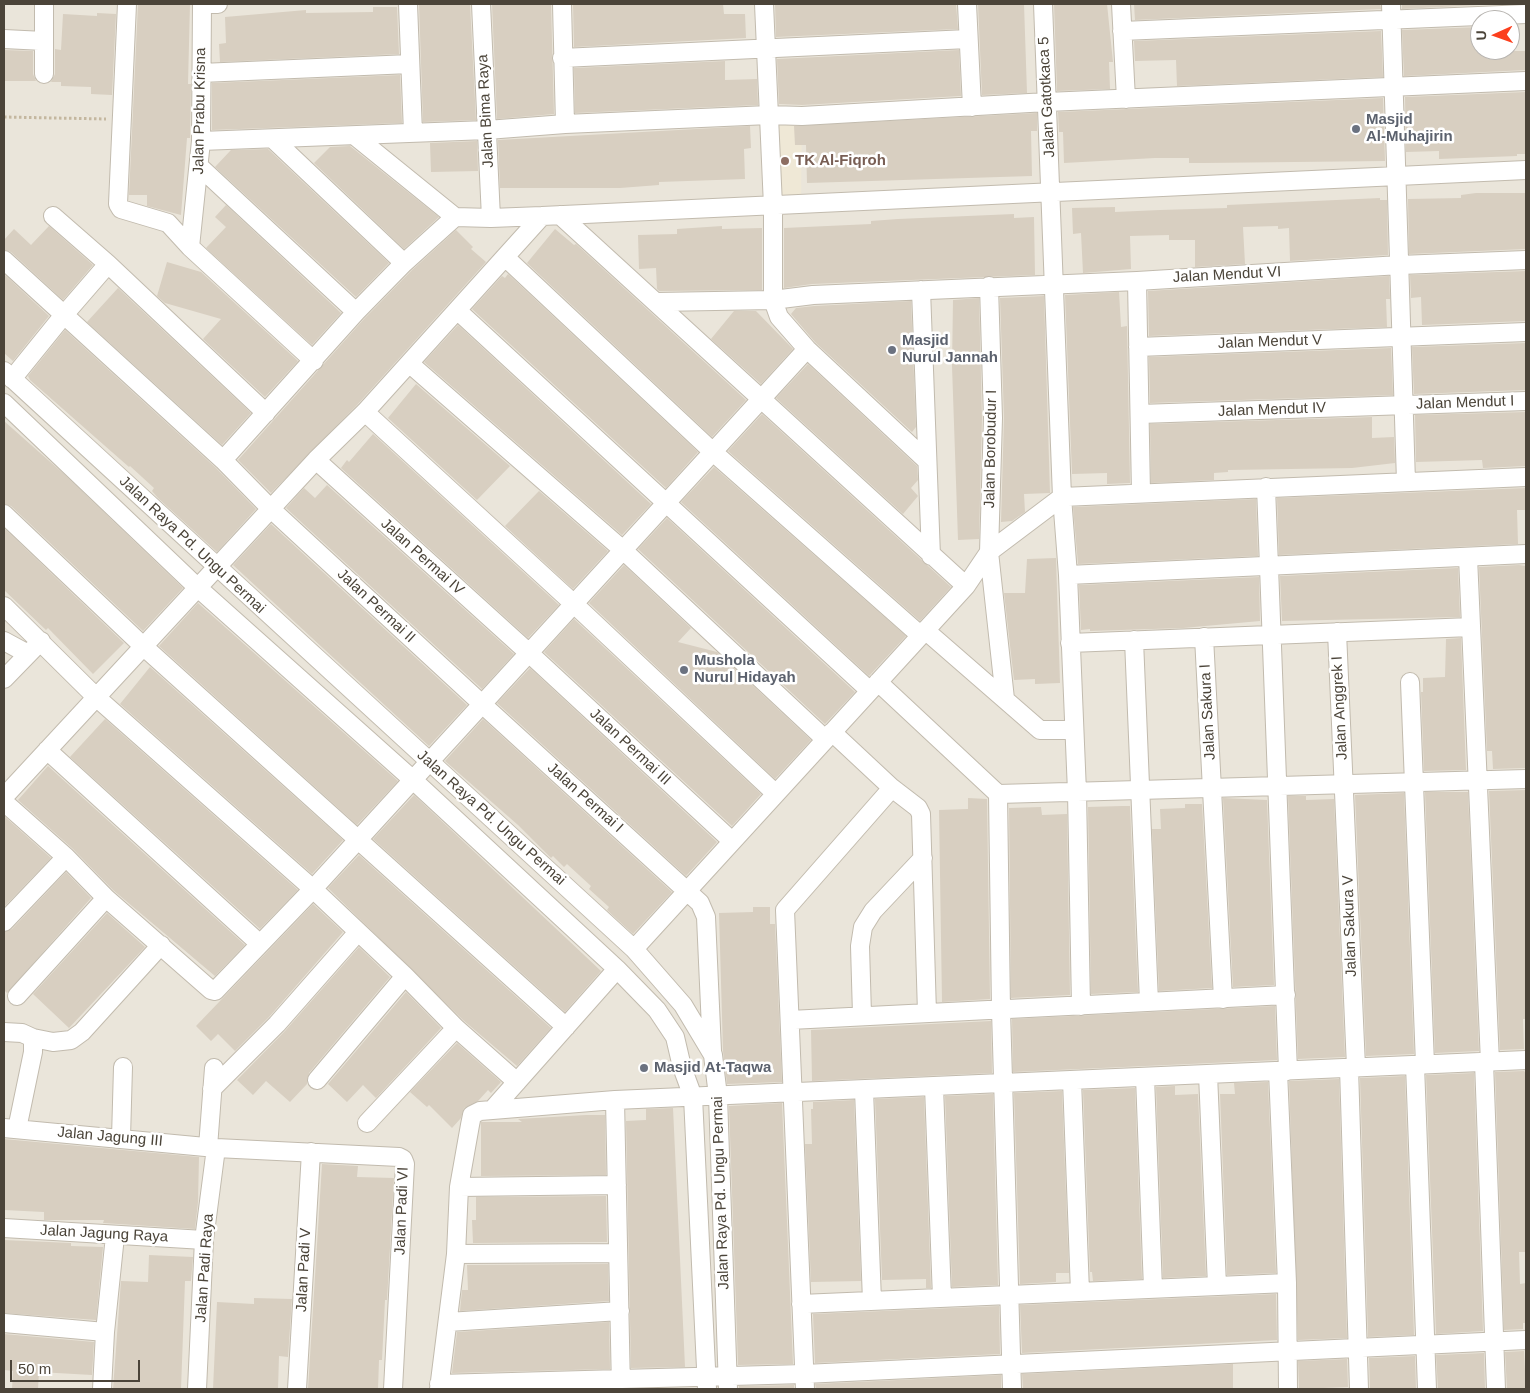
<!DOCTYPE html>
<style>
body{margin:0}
#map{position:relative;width:1530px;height:1393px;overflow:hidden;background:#f6f3ec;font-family:Helvetica,sans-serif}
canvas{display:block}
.frame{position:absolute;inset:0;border:5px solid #4b4439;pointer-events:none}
.north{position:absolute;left:1470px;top:10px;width:50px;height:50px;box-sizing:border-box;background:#fff;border:1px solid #b7b4b0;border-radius:50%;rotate:268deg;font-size:14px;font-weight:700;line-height:20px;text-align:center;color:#4b4439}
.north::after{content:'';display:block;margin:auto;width:18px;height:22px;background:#fc3f1d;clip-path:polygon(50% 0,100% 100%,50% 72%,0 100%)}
.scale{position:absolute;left:10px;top:1360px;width:130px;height:22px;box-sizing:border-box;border:2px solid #4b4439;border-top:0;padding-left:6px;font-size:15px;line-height:18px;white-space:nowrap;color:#4b4439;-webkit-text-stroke:4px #fff;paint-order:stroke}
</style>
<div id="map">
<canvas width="1530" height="1393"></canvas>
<div class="frame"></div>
<div class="north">U</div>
<div class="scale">50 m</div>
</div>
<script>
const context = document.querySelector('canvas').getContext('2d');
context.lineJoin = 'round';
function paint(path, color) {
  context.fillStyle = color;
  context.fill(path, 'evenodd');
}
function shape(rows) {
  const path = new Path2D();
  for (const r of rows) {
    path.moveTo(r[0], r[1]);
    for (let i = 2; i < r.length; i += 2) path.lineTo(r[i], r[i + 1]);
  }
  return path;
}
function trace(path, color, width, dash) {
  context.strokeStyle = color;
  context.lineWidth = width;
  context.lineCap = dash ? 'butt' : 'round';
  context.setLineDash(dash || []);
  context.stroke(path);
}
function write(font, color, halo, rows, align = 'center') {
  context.font = font + ' Helvetica,sans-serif';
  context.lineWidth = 5;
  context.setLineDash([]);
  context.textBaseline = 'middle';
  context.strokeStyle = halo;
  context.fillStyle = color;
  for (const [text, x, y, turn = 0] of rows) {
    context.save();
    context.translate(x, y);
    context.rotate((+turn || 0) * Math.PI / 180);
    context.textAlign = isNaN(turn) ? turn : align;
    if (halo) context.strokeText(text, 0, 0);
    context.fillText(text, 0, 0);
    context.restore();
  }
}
paint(shape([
 [4,4,1526,4,1526,1389,4,1389],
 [1480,20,1510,20,1510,50,1480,50]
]), '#eae5da');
paint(shape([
 [802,105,801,207,770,205,767,117]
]), '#efe8d6');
paint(shape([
 [138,4,190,4,188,84,191,84,190,138,187,138,181,215,147,206,147,195,129,195],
 [419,4,470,4,476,120,423,122],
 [492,4,551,4,554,114,497,119],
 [573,4,723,4,724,14,745,14,746,38,574,47],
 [775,4,956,4,958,29,776,37],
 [978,4,1024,4,1027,93,982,95],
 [1054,4,1107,4,1113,62,1109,62,1110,89,1057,91],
 [1134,4,1380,4,1381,9,1135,20],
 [1402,4,1480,4,1480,5,1402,9],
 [373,7,397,7,399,54,220,62,219,44,226,43,225,17,306,10,306,13,373,12],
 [97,13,116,14,112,95,91,94,91,87,61,86,61,82,51,82,55,74,55,49,61,50,63,14,97,16],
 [1480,27,1480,51,1526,51,1526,70,1404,76,1402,30],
 [1381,31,1383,77,1177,86,1176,60,1135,61,1134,41],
 [4,50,33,51,33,74,36,81,4,81],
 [959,50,961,96,802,105,779,104,777,59],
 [725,61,725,80,757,79,758,105,575,113,574,68],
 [400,75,402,123,212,130,212,83],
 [1526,92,1526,154,1517,154,1517,156,1439,159,1439,151,1406,152,1405,97],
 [1383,98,1385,161,1204,163,1189,163,1189,158,1155,158,1064,163,1063,132,1059,132,1058,112],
 [1037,113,1037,131,1031,131,1032,176,807,183,806,145,795,145,794,126],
 [750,126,751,148,744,149,745,179,659,182,659,185,620,188,500,188,498,140],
 [477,141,478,171,431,172,430,143],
 [350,146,439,217,404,249,314,163,330,147],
 [268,149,389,263,356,297,215,167,231,150],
 [1476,193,1526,193,1526,249,1409,254,1408,199,1461,198,1461,195],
 [1380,198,1380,200,1387,200,1388,255,1290,261,1289,228,1278,229,1278,226,1243,227,1245,264,1195,267,1195,240,1169,240,1169,235,1130,236,1131,269,1083,273,1081,233,1073,234,1072,208,1115,207,1115,212,1160,210,1227,208,1227,205],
 [226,205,341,313,312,345,206,248,226,227,215,217],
 [1014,214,1014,218,1034,217,1035,275,812,284,784,288,784,228,871,224,871,221,898,219],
 [49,226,93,265,63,300,11,252,4,250,4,240,14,229,31,245],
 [722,226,722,229,762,228,762,290,659,291,657,289,656,268,639,269,638,235,677,234,677,229],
 [555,229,574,245,576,244,746,400,712,437,527,263],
 [456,230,473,247,471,249,486,262,357,405,271,493,238,460,364,319,411,271],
 [167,262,201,272,298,361,265,397,203,339,221,319,165,303,157,296],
 [1526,271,1526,321,1422,325,1421,297,1411,298,1410,275],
 [4,274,49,316,13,361,4,353],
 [508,274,698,452,666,488,472,309,502,276,505,278],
 [1389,276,1390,299,1386,299,1387,327,1149,336,1148,291],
 [118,288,251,413,222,445,87,322],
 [1119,292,1121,327,1127,326,1130,483,1107,484,1107,473,1072,474,1065,295],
 [1044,296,1050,493,1024,494,1025,512,1012,521,1001,522,1004,418,1000,298],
 [979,298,982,418,979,539,958,540,952,366,953,300],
 [911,301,916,427,912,432,815,342,791,314,796,308,814,306],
 [734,311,756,311,793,349,761,384,711,339],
 [458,325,651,504,622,535,424,362],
 [65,330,216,468,256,509,217,552,158,498,152,491,154,488,130,466,129,467,30,380,28,376],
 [1526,343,1526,390,1414,394,1412,347],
 [1391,348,1393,395,1150,403,1149,357],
 [808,364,917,466,918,480,911,488,918,496,903,514,776,398],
 [416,384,510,466,477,500,388,418],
 [1526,412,1526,466,1483,468,1482,460,1416,462,1415,415],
 [762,414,951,587,920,621,728,451],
 [1372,417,1372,438,1394,437,1395,463,1352,468,1228,470,1228,472,1214,473,1214,480,1151,483,1150,424],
 [4,421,65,475,183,588,143,631,11,506,4,504],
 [373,434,559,605,528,638,341,468,347,460,349,462],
 [714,467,906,636,869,676,681,502],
 [327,485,514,654,482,689,286,508,304,488,315,498],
 [1526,488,1526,510,1517,510,1518,544,1279,555,1277,498],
 [539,491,608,551,573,589,505,526],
 [1256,499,1258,556,1078,564,1073,507],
 [667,518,855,692,825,724,638,549],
 [271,524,467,705,429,746,233,565],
 [4,528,124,643,93,674,48,628,46,630,4,590],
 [1056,558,1060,683,1035,684,1035,679,1014,680,1004,593,1025,593,1027,559],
 [624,565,691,628,678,642,717,652,811,740,775,779,589,603],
 [1519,565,1526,566,1526,768,1493,769,1492,751,1487,751,1479,567],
 [1458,568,1460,617,1282,621,1280,576],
 [1259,577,1260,621,1183,628,1090,631,1090,629,1081,630,1079,585],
 [198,603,398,781,357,825,159,646],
 [574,619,761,794,732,826,544,652],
 [1461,638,1466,770,1424,771,1421,692,1423,692,1423,678,1445,677,1446,639],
 [150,667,343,840,312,874,120,704],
 [530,668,717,842,686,876,497,703],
 [105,719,298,890,260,929,70,757],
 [483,719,672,892,633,934,607,910,609,907,589,889,591,886,567,864,564,867,553,856,551,858,518,825,445,761],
 [48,766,245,945,215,976,113,890,73,849,18,800],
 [1526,790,1526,1019,1523,1019,1524,1049,1500,1050,1489,791],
 [1425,792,1468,792,1479,1051,1435,1053],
 [1404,793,1414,1054,1366,1056,1355,795],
 [414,795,601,971,565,1012,373,839],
 [1288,796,1306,796,1306,800,1334,799,1345,1057,1298,1059],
 [968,798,987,799,990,999,942,1002,939,810,968,809],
 [1223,798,1267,800,1274,985,1233,987],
 [1185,804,1202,804,1212,988,1159,991,1152,829,1161,829,1160,809,1185,808],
 [1122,806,1130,806,1138,992,1091,994,1088,807],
 [1041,807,1042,815,1067,814,1070,995,1011,998,1009,808],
 [4,816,51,858,4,907],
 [359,855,551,1028,517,1066,463,1020,328,888],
 [66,872,91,898,7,993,4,990,4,932,12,929],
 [313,904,343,932,269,1017,235,1051,218,1034,211,1041,196,1026],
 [753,907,770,907,770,924,775,924,782,1082,727,1084,723,1051,719,913,753,912],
 [107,913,145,947,69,1028,33,994],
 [359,947,390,977,309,1073,307,1084,290,1102,266,1081,253,1095,237,1080,285,1031],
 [406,992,441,1028,376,1098,363,1085,347,1102,328,1084],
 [1275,1006,1277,1060,1013,1072,1012,1019],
 [991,1021,992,1073,812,1081,811,1030],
 [457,1043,501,1082,491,1093,488,1090,478,1101,464,1108,461,1118,452,1128,429,1105,427,1107,410,1092],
 [1524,1071,1526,1073,1526,1252,1519,1252,1520,1284,1526,1283,1526,1323,1523,1323,1523,1329,1504,1330,1495,1072],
 [1474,1073,1483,1331,1436,1334,1426,1075],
 [1405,1076,1414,1335,1368,1337,1360,1078],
 [1339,1079,1347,1338,1298,1340,1289,1081],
 [1268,1082,1276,1273,1227,1275,1220,1094,1235,1094,1234,1083],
 [1175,1086,1175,1095,1198,1094,1206,1276,1163,1278,1156,1087],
 [1135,1088,1142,1279,1093,1281,1092,1272,1090,1272,1083,1090],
 [1062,1091,1069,1273,1056,1273,1056,1282,1020,1284,1014,1093],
 [993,1094,998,1285,952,1287,945,1096],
 [924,1097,931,1288,926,1288,926,1279,882,1280,875,1099],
 [854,1100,861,1281,811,1282,805,1144,812,1144,811,1109,813,1109,813,1102],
 [782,1103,793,1364,738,1365,729,1106],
 [673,1108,685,1367,631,1368,626,1121,646,1120,646,1109],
 [586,1115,605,1115,606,1175,481,1176,481,1122,522,1122,518,1119],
 [4,1139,199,1157,198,1202,195,1229,103,1223,104,1220,44,1220,44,1212,4,1210],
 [322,1164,358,1166,357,1177,394,1178,387,1300,385,1300,382,1360,379,1360,378,1389,308,1389],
 [606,1196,607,1242,473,1243,472,1220,476,1220,476,1197],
 [4,1240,71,1243,71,1246,103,1247,96,1320,4,1313],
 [149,1255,193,1257,191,1281,185,1281,181,1389,113,1389,121,1281,148,1282],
 [608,1264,609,1301,460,1311,462,1290,468,1290,467,1265],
 [1276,1294,1277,1340,1022,1353,1020,1305],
 [254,1298,292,1299,288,1357,279,1356,278,1389,213,1389,217,1302,254,1304],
 [999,1306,1000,1354,815,1363,813,1314],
 [609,1322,610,1369,452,1373,457,1332],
 [4,1334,94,1342,92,1375,39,1372,38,1389,12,1389,13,1371,4,1370],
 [1524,1351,1526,1389,1507,1389,1505,1352],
 [1484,1353,1485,1389,1438,1389,1436,1355],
 [1415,1356,1416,1389,1370,1389,1369,1358],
 [1347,1359,1348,1387,1299,1389,1298,1361],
 [1233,1364,1233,1389,1023,1388,1022,1374],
 [1001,1375,1001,1389,816,1389,815,1384],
 [794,1385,794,1389,739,1389,739,1386]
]), '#d8cfc1');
const street = shape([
 [44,4,44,74],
 [127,4,118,204,121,209,168,223,190,247,314,361],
 [202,4,218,4],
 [408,4,413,133],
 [481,4,491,218],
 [562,4,565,124],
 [764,4,773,206,773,300,779,317,807,349,927,461],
 [967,4,972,107],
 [1121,4,1126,99],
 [1391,4,1406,482],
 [1122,31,1526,14],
 [4,39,44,41],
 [562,58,968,39],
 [201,73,410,64],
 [355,136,455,217],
 [273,139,404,263],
 [201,141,487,130,565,124,769,115,802,116,1047,102,1526,81],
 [200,167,356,312],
 [560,215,966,586],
 [53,216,108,264,266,413],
 [190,247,201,141,202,4],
 [505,257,713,452,920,635],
 [4,260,223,460,271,509,482,704,700,903,706,917,712,1051],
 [1137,281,1141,493],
 [989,286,993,418,989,552,1005,699],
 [921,290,931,556],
 [657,302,773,300,813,295,1137,281,1400,265,1526,260],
 [458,311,869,690],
 [1138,347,1526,332],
 [410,364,623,550,825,739],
 [4,371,634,949,683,1005,713,1055,718,1096,728,1389],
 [12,379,63,316,108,264],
 [4,403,197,587,412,779,617,969,657,1010,675,1037,682,1067,693,1097,707,1389],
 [365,412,574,604,775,793],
 [1140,414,1526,401],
 [223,460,356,312,404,263,455,217,491,218,542,216],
 [316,460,529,653,732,841],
 [1266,487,1288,1071],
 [4,514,143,646,566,1027],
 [1468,557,1490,1062],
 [1068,575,1526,554],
 [4,606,96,697,313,889,405,976,456,1028,517,1082],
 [925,630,1040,730,1074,730],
 [1337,632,1356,1067],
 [1204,637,1223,999],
 [1134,640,1149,1002],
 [4,641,28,654],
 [1070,643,1471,627],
 [4,679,41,641],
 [878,682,998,794,1001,1010,1012,1389],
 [1410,682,1425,1064],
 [832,732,892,788,918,808,921,814,927,1013],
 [47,750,260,944],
 [998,794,1526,779],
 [4,797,316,460,365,412,542,216,1526,170],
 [4,802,66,857,106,898,211,990,215,991,313,889,807,349],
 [4,922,66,857],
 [634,949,966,586,989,552,1062,497,1043,4],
 [17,996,106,898],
 [1081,1006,1077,792,1068,575,1062,497,1526,477],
 [862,1015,860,946,863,927,873,911,923,858],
 [790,1020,1286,995],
 [4,1032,22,1033,33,1038,33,1052,17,1129],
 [33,1038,53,1042,71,1040,82,1032,161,945],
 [1484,1062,1496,1389],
 [1415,1065,1427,1389],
 [1349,1068,1359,1389],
 [1278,1071,1287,1283,1288,1389],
 [1208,1074,1217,1286],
 [1145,1077,1153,1289],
 [317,1080,405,976],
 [1072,1080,1080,1292],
 [934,1087,942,1298],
 [212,1089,277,1024,358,932],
 [864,1090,872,1301],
 [615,1100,621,1389],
 [492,1110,617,969],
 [367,1123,456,1028],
 [4,1128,216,1148,399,1157,403,1159,405,1164,393,1389],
 [121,1138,123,1067],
 [208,1147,214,1068],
 [459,1187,617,1185],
 [4,1228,204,1240],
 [456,1254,618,1253],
 [801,1304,1287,1283],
 [448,1322,620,1311],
 [4,1323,105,1332,102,1389],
 [105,1332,115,1236],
 [439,1384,804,1374,1526,1340],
 [197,1389,204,1240,216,1148],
 [297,1389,311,1152],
 [439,1389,456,1254,459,1187,470,1125,472,1115,480,1111,615,1100,1526,1060],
 [805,1389,785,910,892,788]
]);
trace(street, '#c2bbae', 20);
trace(shape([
 [4,117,106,119]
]), '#c4b79f', 3, [2.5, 2.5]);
trace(street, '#fff', 18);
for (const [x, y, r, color] of [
 [1356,129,5,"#6b7280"],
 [785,161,5,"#8d6e63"],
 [892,350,5,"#6b7280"],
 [684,670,5,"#6b7280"],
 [644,1068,5,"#6b7280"]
]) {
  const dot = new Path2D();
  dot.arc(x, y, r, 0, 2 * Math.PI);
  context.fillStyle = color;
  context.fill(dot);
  trace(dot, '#fff', 2);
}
write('15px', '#4b4439', '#fff', [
 ["Jalan Gatotkaca 5",1047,97,-93],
 ["Jalan Prabu Krisna",200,111,-89],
 ["Jalan Bima Raya",486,111,-93],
 ["Jalan Mendut VI",1227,275,-3],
 ["Jalan Mendut V",1270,342,-2],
 ["Jalan Mendut I",1465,403,-2],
 ["Jalan Mendut IV",1272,410,-2],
 ["Jalan Borobudur I",991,449,-89],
 ["Jalan Raya Pd. Ungu Permai",192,545,43],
 ["Jalan Permai IV",422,557,42],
 ["Jalan Permai II",376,606,43],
 ["Jalan Anggrek I",1340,708,-93],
 ["Jalan Sakura I",1208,712,-93],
 ["Jalan Permai III",630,747,43],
 ["Jalan Permai I",585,798,42],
 ["Jalan Raya Pd. Ungu Permai",491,818,42],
 ["Jalan Sakura V",1350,926,-92],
 ["Jalan Jagung III",110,1137,5],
 ["Jalan Raya Pd. Ungu Permai",721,1193,-92],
 ["Jalan Padi VI",402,1211,-88],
 ["Jalan Jagung Raya",104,1234,3],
 ["Jalan Padi Raya",205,1268,-86],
 ["Jalan Padi V",304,1270,-87]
]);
write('bold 15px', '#5b616d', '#fff', [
 ["Masjid",1366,120],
 ["Al-Muhajirin",1366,137],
 ["Masjid",902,341],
 ["Nurul Jannah",902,358],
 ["Mushola",694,661],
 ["Nurul Hidayah",694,678],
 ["Masjid At-Taqwa",654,1068]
], 'left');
write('bold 15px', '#785e54', '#fff', [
 ["TK Al-Fiqroh",795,161]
], 'left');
</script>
